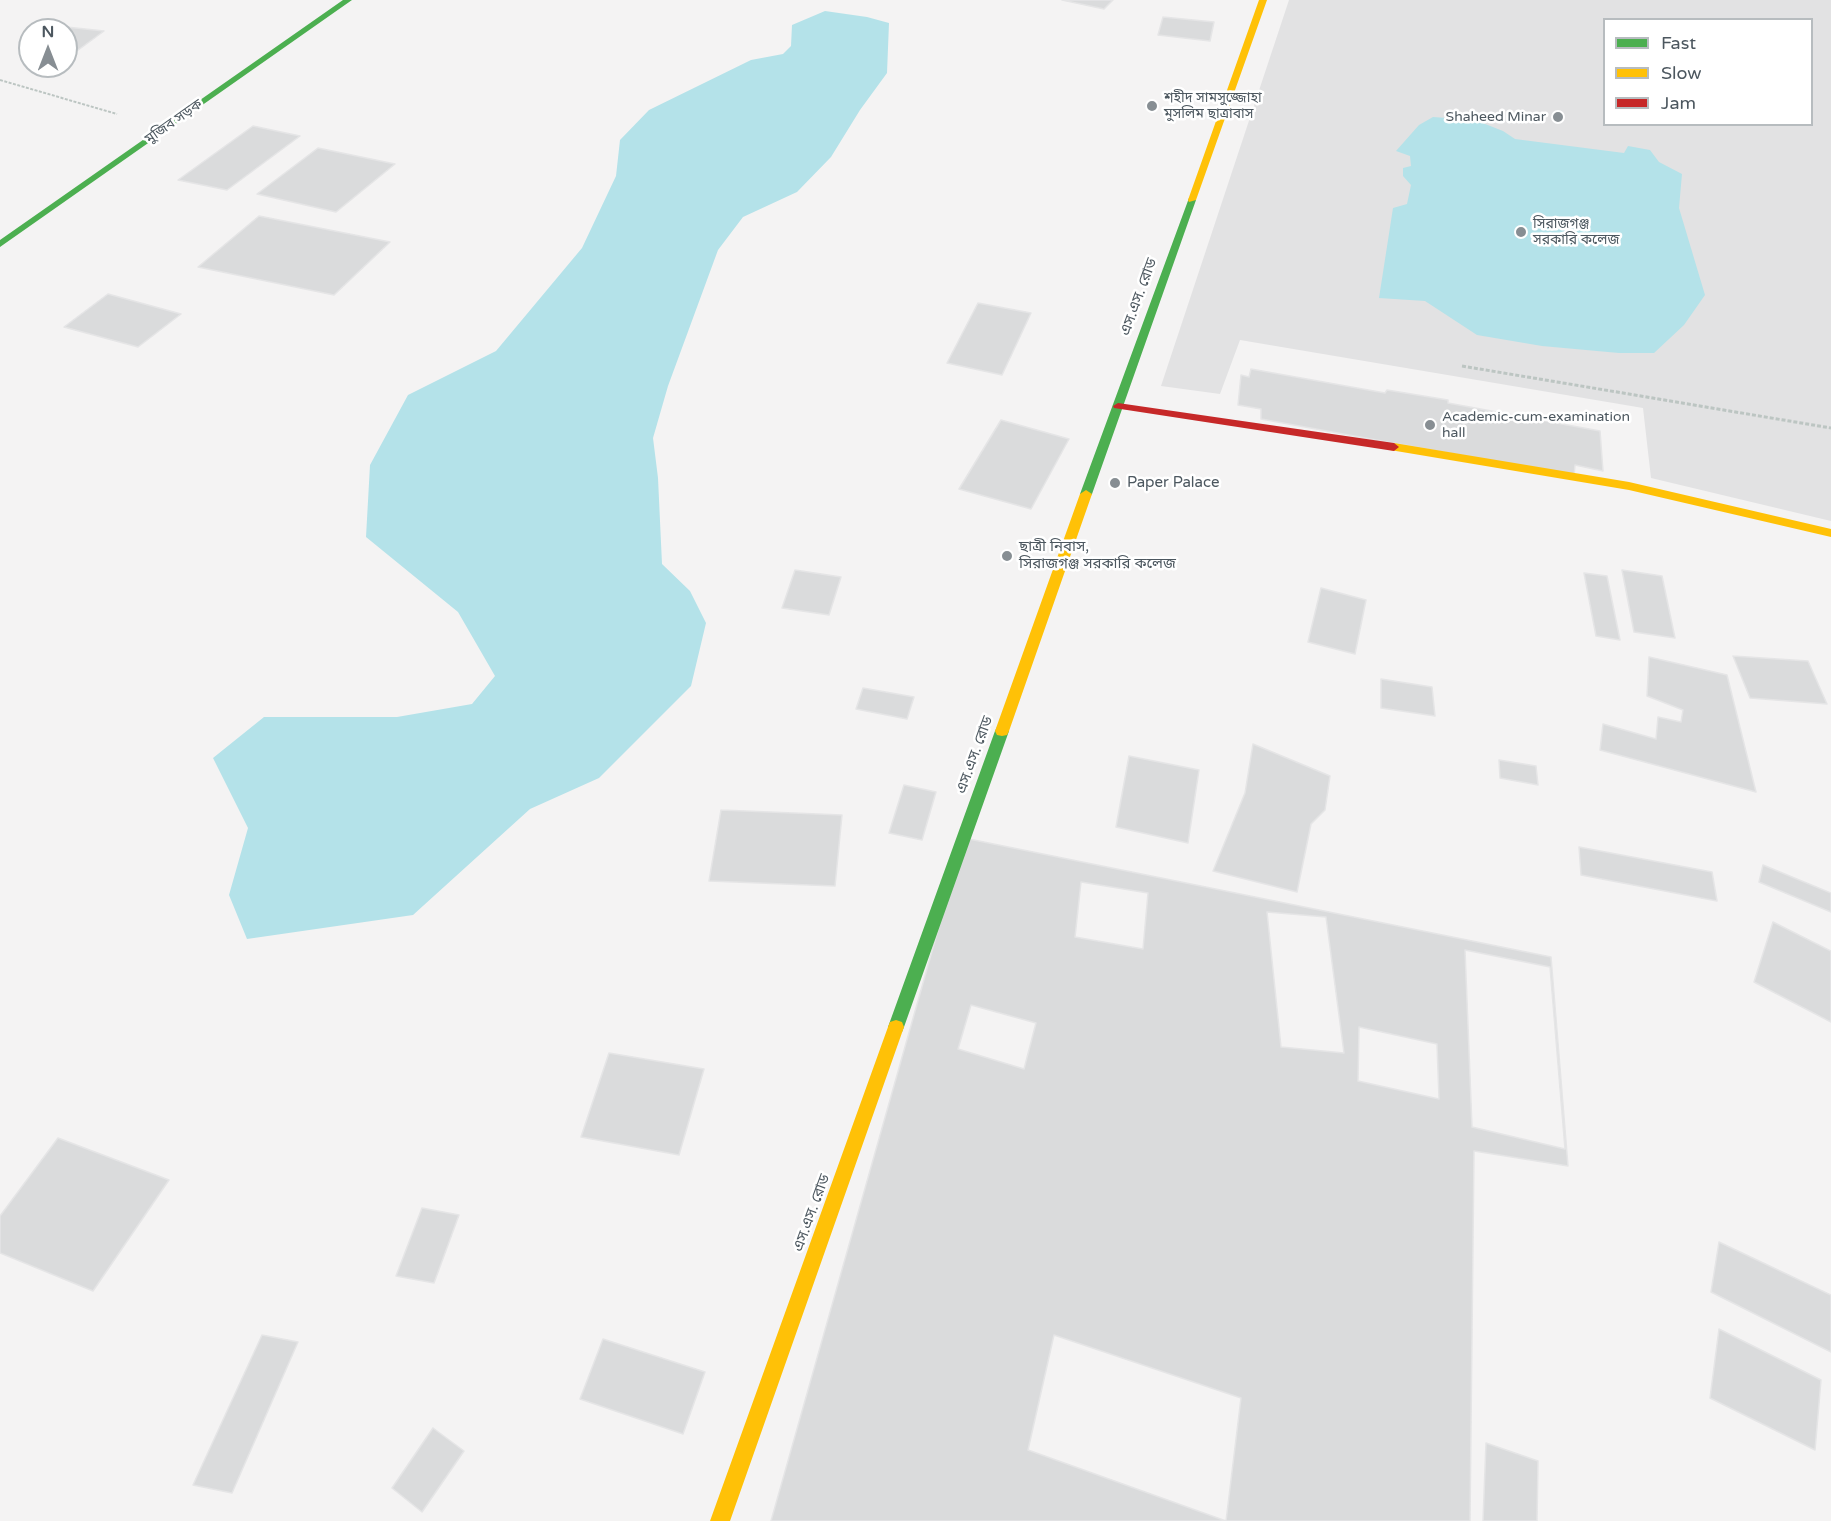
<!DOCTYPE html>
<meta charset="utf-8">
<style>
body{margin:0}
#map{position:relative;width:1831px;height:1521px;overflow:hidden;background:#f4f3f3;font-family:"Varela Round",sans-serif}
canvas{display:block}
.legend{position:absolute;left:1603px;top:18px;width:210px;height:108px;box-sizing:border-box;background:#fff;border:2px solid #b7bcbf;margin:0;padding:8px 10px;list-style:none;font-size:18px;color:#4c575f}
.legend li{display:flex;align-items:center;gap:12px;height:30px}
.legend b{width:30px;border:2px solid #b7bcbf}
.north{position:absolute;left:18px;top:18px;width:60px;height:60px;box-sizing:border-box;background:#fff;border:2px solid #b7bcbf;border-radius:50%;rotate:0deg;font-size:16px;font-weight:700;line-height:24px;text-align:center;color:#4c575f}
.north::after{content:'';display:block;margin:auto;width:21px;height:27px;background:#878e93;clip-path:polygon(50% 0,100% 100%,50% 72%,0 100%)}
</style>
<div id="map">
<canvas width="1831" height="1521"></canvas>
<ul class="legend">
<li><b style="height:8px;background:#4caf50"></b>Fast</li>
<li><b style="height:8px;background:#ffc107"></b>Slow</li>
<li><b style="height:8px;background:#c62828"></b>Jam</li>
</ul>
<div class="north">N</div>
</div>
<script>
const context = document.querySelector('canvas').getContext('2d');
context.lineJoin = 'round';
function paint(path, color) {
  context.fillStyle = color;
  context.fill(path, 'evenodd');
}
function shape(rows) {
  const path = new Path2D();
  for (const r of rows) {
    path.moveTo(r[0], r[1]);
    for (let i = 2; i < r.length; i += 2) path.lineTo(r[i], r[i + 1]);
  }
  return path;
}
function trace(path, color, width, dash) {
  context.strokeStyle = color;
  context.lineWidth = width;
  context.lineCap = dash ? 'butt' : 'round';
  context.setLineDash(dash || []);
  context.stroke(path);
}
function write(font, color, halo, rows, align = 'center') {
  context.font = font + ' "Varela Round","Noto Sans Bengali",sans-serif';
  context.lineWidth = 5;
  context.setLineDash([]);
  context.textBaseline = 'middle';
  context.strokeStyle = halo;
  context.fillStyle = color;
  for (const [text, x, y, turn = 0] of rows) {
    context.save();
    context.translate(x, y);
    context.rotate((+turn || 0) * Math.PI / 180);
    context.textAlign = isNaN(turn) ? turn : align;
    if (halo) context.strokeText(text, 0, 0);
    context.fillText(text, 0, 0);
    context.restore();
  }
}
paint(shape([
 [1289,0,1831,0,1831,521,1651,478,1643,408,1240,340,1220,394,1161,386],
 [1604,20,1812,20,1812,124,1604,124]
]), '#e2e2e3');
paint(shape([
 [825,11,867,17,889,23,887,73,860,110,831,157,797,192,743,217,718,250,668,386,653,438,658,478,662,564,690,591,706,623,691,686,599,778,530,809,413,915,247,939,229,895,248,828,213,758,264,717,397,717,472,704,495,676,458,612,366,537,370,465,408,395,496,351,582,248,616,176,620,140,649,110,751,60,783,54,791,46,792,25],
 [1433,117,1475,120,1503,131,1515,139,1624,153,1628,146,1650,150,1659,162,1682,174,1679,208,1705,295,1684,325,1654,353,1619,353,1542,346,1477,335,1425,301,1379,298,1393,208,1407,204,1411,185,1403,176,1403,168,1411,166,1410,156,1396,151,1419,125]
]), '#b4e2e9');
const building = shape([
 [1062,0,1113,0,1104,9,1062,0],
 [1163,17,1214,22,1210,41,1158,35,1163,17],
 [57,26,104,31,66,59,66,30,51,30,57,26],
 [253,126,300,136,227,190,178,180,253,126],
 [318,148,395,164,336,212,257,194,318,148],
 [259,216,390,242,334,295,198,267,259,216],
 [108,294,181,314,138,347,64,327,108,294],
 [978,303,1031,313,1002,375,947,363,978,303],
 [1251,369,1385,393,1387,390,1448,400,1448,403,1600,431,1603,471,1575,465,1574,476,1261,419,1261,409,1238,405,1241,375,1249,377,1251,369],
 [1001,420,1069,439,1031,509,959,489,1001,420],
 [795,570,841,577,829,615,782,608,795,570],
 [1622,570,1662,576,1675,638,1634,632,1622,570],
 [1584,573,1607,576,1620,640,1596,636,1584,573],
 [1321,588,1366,600,1355,654,1308,642,1321,588],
 [1733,656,1808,661,1827,704,1750,698,1733,656],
 [1649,657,1727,675,1756,792,1600,750,1603,724,1656,739,1658,717,1681,722,1683,710,1647,696,1649,657],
 [1381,679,1432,687,1435,716,1381,708,1381,679],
 [863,688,914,697,907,719,856,709,863,688],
 [1253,744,1330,776,1325,810,1311,824,1297,892,1213,871,1245,793,1253,744],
 [1129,756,1199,770,1188,843,1116,827,1129,756],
 [1499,760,1536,766,1538,785,1500,778,1499,760],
 [904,785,936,792,922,840,889,833,904,785],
 [721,810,842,815,835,886,709,881,721,810],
 [964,838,1551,957,1568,1166,1474,1151,1470,1521,771,1521,964,838],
 [1579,847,1712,872,1717,901,1581,875,1579,847],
 [1763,865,1831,893,1831,912,1759,882,1763,865],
 [1081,882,1148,893,1143,949,1075,937,1081,882],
 [1267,912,1326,917,1344,1053,1281,1047,1267,912],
 [1773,922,1831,951,1831,1022,1754,982,1773,922],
 [1465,950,1550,967,1565,1149,1472,1127,1465,950],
 [971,1005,1036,1023,1024,1069,958,1049,971,1005],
 [1359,1027,1437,1044,1439,1099,1358,1081,1359,1027],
 [609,1053,704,1069,679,1155,581,1137,609,1053],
 [58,1138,169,1180,93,1291,0,1253,0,1216,58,1138],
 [422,1208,459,1215,434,1283,396,1276,422,1208],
 [1719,1242,1831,1295,1831,1352,1711,1292,1719,1242],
 [1719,1329,1821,1380,1815,1450,1710,1398,1719,1329],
 [262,1335,298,1342,232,1493,193,1485,262,1335],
 [1054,1335,1241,1398,1226,1521,1028,1450,1054,1335],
 [603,1339,705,1372,683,1434,580,1399,603,1339],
 [433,1428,464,1451,422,1512,392,1488,433,1428],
 [1486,1443,1538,1461,1537,1521,1483,1521,1486,1443]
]);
paint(building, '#dadbdc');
trace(building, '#e5e5e6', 1.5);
trace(shape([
 [0,80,117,114]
]), '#bcc5c2', 2, [3, 1.5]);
trace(shape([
 [1462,366,1831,428]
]), '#bcc5c2', 3, [4, 2]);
paint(shape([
 [343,0,352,0,0,247,0,240,343,0],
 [1189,198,1196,200,1092,494,1090,497,1082,497,1080,494,1189,198],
 [1002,726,1007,727,1009,731,904,1027,902,1032,896,1034,890,1032,888,1027,995,731,997,727,1002,726]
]), '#4caf50');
paint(shape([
 [1259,0,1267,0,1196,200,1189,202,1188,200,1259,0],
 [1394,443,1629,482,1831,529,1831,537,1629,490,1390,450,1390,444,1394,443],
 [1086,490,1092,494,1009,731,1007,735,1002,736,997,735,995,731,1080,494,1086,490],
 [896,1020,902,1022,904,1027,730,1521,710,1521,888,1027,890,1022,896,1020]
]), '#ffc107');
paint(shape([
 [1118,403,1394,443,1399,447,1394,451,1114,408,1113,406,1118,403]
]), '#c62828');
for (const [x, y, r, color] of [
 [1152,106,6,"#878e93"],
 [1558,117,6,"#878e93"],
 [1521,232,6,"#878e93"],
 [1430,425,6,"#878e93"],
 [1115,483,6,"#878e93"],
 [1007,556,6,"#878e93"]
]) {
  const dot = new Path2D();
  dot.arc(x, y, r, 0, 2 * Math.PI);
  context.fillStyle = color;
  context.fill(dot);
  trace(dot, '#fff', 2);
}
write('14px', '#4c575f', '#fff', [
 ["শহীদ সামসুজ্জোহা",1164,98],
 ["মুসলিম ছাত্রাবাস",1164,114],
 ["Shaheed Minar",1546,117,"right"],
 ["সিরাজগঞ্জ",1533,224],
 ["সরকারি কলেজ",1533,240],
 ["Academic-cum-examination",1442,417],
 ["hall",1442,433]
], 'left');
write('14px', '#4c575f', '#fff', [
 ["মুজিব সড়ক",174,122,-35]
]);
write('15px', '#4c575f', '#fff', [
 ["এস.এস. রোড",1139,297,-70],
 ["এস.এস. রোড",975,755,-70],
 ["এস.এস. রোড",812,1213,-70]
]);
write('15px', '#4c575f', '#fff', [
 ["Paper Palace",1127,483],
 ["ছাত্রী নিবাস,",1019,547],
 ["সিরাজগঞ্জ সরকারি কলেজ",1019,564]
], 'left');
</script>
